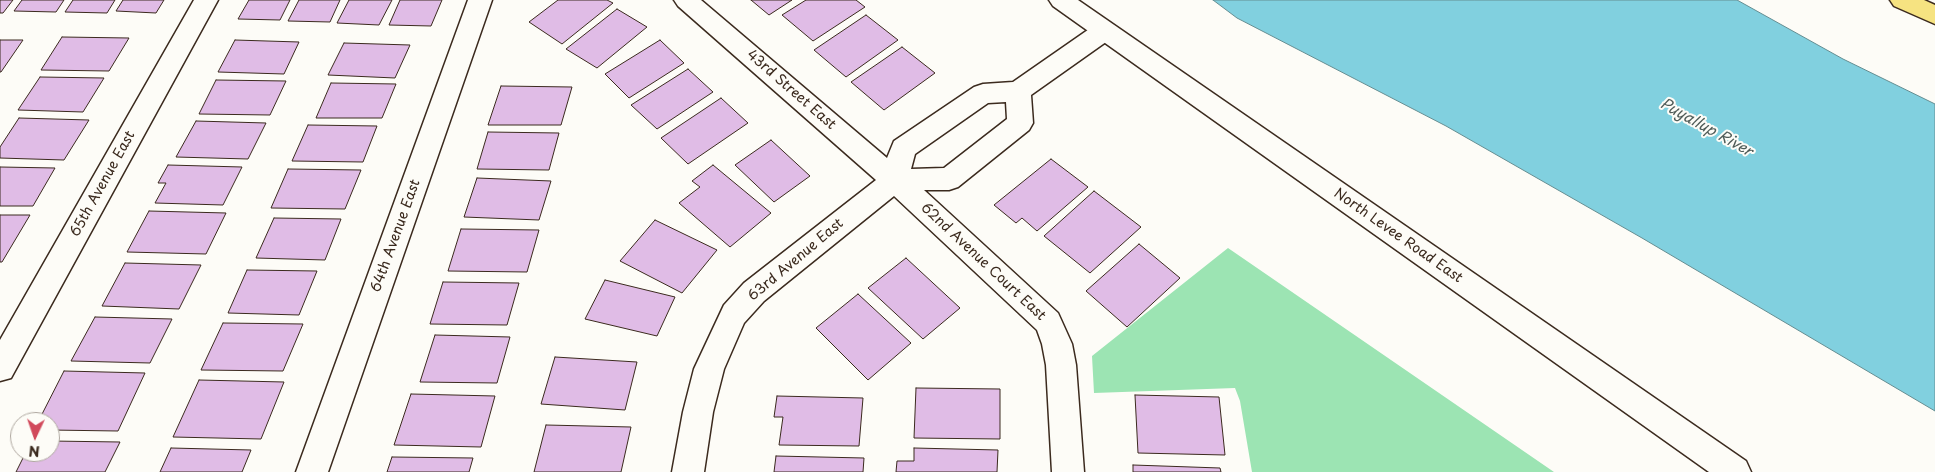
<!DOCTYPE html>
<style>
body{margin:0}
#map{position:relative;width:1935px;height:472px;overflow:hidden;background:#fdfcf7;font-family:"Playpen Sans",sans-serif}
canvas{display:block}
.north{position:absolute;left:10px;top:412px;width:50px;height:50px;box-sizing:border-box;background:#fdfcf7;border:1px solid #afa8a0;border-radius:50%;rotate:183deg;font-size:14px;font-weight:700;line-height:20px;text-align:center;color:#3b2a1e}
.north::after{content:'';display:block;margin:auto;width:18px;height:22px;background:#d1495b;clip-path:polygon(50% 0,100% 100%,50% 72%,0 100%)}
</style>
<div id="map">
<canvas width="1935" height="472"></canvas>
<div class="north">N</div>
</div>
<script>
const context = document.querySelector('canvas').getContext('2d');
context.lineJoin = 'round';
function paint(path, color) {
  context.fillStyle = color;
  context.fill(path, 'evenodd');
}
function shape(rows) {
  const path = new Path2D();
  for (const r of rows) {
    path.moveTo(r[0], r[1]);
    for (let i = 2; i < r.length; i += 2) path.lineTo(r[i], r[i + 1]);
  }
  return path;
}
function trace(path, color, width, dash) {
  context.strokeStyle = color;
  context.lineWidth = width;
  context.lineCap = dash ? 'butt' : 'round';
  context.setLineDash(dash || []);
  context.stroke(path);
}
function write(font, color, halo, rows, align = 'center') {
  context.font = font + ' "Playpen Sans",sans-serif';
  context.lineWidth = 4;
  context.setLineDash([]);
  context.textBaseline = 'middle';
  context.strokeStyle = halo;
  context.fillStyle = color;
  for (const [text, x, y, turn = 0] of rows) {
    context.save();
    context.translate(x, y);
    context.rotate((+turn || 0) * Math.PI / 180);
    context.textAlign = isNaN(turn) ? turn : align;
    if (halo) context.strokeText(text, 0, 0);
    context.fillText(text, 0, 0);
    context.restore();
  }
}
paint(shape([
 [1228,248,1554,472,1252,472,1240,401,1235,388,1094,393,1092,356]
]), '#9ce4b3');
const water = shape([
 [1213,0,1737,0,1843,59,1935,104,1935,411,1642,238,1446,126,1237,18,1213,0]
]);
paint(water, '#81d0df');
trace(water, '#658e92', 1);
const building = shape([
 [0,0,13,0,3,13,0,13,0,0],
 [22,0,64,0,56,12,14,11,22,0],
 [73,0,115,0,107,13,65,12,73,0],
 [123,0,164,0,156,13,116,11,123,0],
 [249,0,290,0,280,20,238,19,249,0],
 [299,0,340,0,330,22,288,21,299,0],
 [349,0,392,0,379,25,337,23,349,0],
 [400,0,442,0,431,26,389,25,400,0],
 [558,0,607,0,613,3,562,44,529,22,558,0],
 [751,0,792,0,769,15,751,0],
 [806,0,856,0,865,7,813,41,782,15,806,0],
 [617,9,647,27,597,68,566,49,617,9],
 [866,15,898,40,846,77,814,50,866,15],
 [62,37,129,38,109,71,41,70,62,37],
 [0,40,23,40,1,72,0,72,0,40],
 [235,40,299,42,284,74,218,72,235,40],
 [660,40,684,63,629,98,605,74,660,40],
 [344,43,410,45,395,78,328,75,344,43],
 [902,47,935,73,884,110,851,82,902,47],
 [688,69,713,92,657,129,631,105,688,69],
 [40,77,104,78,83,112,18,110,40,77],
 [216,80,286,81,270,115,199,114,216,80],
 [331,83,396,84,382,118,316,118,331,83],
 [501,86,572,87,561,125,488,125,501,86],
 [721,98,748,123,688,164,661,138,721,98],
 [19,118,89,120,64,160,0,158,0,147,19,118],
 [196,121,266,123,248,159,176,157,196,121],
 [308,125,377,126,363,162,292,161,308,125],
 [488,132,559,133,549,170,477,169,488,132],
 [771,140,810,176,774,202,735,165,771,140],
 [1051,159,1088,187,1037,231,1022,218,1016,223,994,205,1051,159],
 [168,165,242,167,223,205,155,203,166,183,158,183,168,165],
 [713,165,771,213,730,247,679,203,700,187,692,181,713,165],
 [0,167,55,168,33,206,0,206,0,167],
 [288,169,361,170,345,209,271,208,288,169],
 [477,178,551,181,539,220,464,217,477,178],
 [1094,191,1141,227,1090,273,1044,236,1094,191],
 [149,211,226,213,206,254,127,252,149,211],
 [0,215,30,215,2,262,0,262,0,215],
 [274,218,341,219,325,260,256,258,274,218],
 [655,220,717,250,682,293,620,261,655,220],
 [461,229,539,230,527,272,448,271,461,229],
 [1139,244,1180,278,1127,327,1086,291,1139,244],
 [906,258,960,308,923,339,868,288,906,258],
 [125,263,201,265,179,309,102,306,125,263],
 [247,270,317,271,299,315,228,313,247,270],
 [605,280,675,297,657,336,585,319,605,280],
 [443,282,519,283,507,325,430,324,443,282],
 [858,294,911,343,868,380,816,328,858,294],
 [95,317,172,319,150,363,71,361,95,317],
 [223,323,303,324,283,371,201,370,223,323],
 [435,335,510,337,497,383,420,382,435,335],
 [555,357,637,362,625,410,541,404,555,357],
 [64,371,145,373,118,431,50,430,50,422,38,422,64,371],
 [199,380,284,382,261,439,173,437,199,380],
 [916,388,1000,389,1000,439,914,438,916,388],
 [411,394,495,396,481,447,394,445,411,394],
 [1135,395,1219,397,1225,455,1138,453,1135,395],
 [777,396,863,398,859,446,779,445,783,417,774,417,777,396],
 [546,425,631,427,621,472,534,472,546,425],
 [50,441,120,442,105,472,16,472,26,452,50,452,50,441],
 [171,448,251,450,242,472,160,472,171,448],
 [914,448,998,450,997,472,896,472,897,461,914,461,914,448],
 [776,456,864,458,863,472,774,472,776,456],
 [392,457,473,458,469,472,387,472,392,457],
 [1133,465,1220,468,1221,472,1133,472,1133,465]
]);
paint(building, '#e0bce6');
trace(building, '#3b2a1e', 1);
const street = shape([
 [194,0,218,0,11,378,0,381,0,340,194,0],
 [468,0,492,0,328,472,296,472,468,0],
 [674,0,701,0,887,158,894,141,974,87,983,84,1013,82,1095,25,1104,22,1113,25,1116,31,1113,37,1031,95,1033,123,1029,130,958,187,949,190,924,190,1058,313,1072,344,1076,365,1084,472,1052,472,1046,365,1042,344,1037,330,894,196,764,301,744,323,724,369,713,412,704,472,672,472,683,412,694,369,724,305,744,283,876,180,678,6,674,0],
 [1006,102,1007,119,944,168,911,169,915,154,988,103,1006,102]
]);
const secondary = shape([
 [1049,0,1078,0,1746,461,1751,472,1709,472,1053,6,1049,0]
]);
const primary = shape([
 [1890,0,1924,0,1935,5,1935,24,1894,6,1890,0]
]);
trace(street, '#3b2a1e', 3);
trace(secondary, '#3b2a1e', 3);
trace(primary, '#3b2a1e', 3);
paint(street, '#fdfcf7');
paint(secondary, '#fdfcf7');
paint(primary, '#f6e381');
write('14px', '#3b2a1e', '#fdfcf7', [
 ["43rd Street East",791,90,41],
 ["65th Avenue East",103,184,-61],
 ["64th Avenue East",396,236,-70],
 ["North Levee Road East",1398,236,35],
 ["63rd Avenue East",796,260,-40],
 ["62nd Avenue Court East",983,262,43]
]);
write('italic 15px', '#505c58', '#fdfcf7', [
 ["Puyallup River",1706,128,29]
]);
</script>
